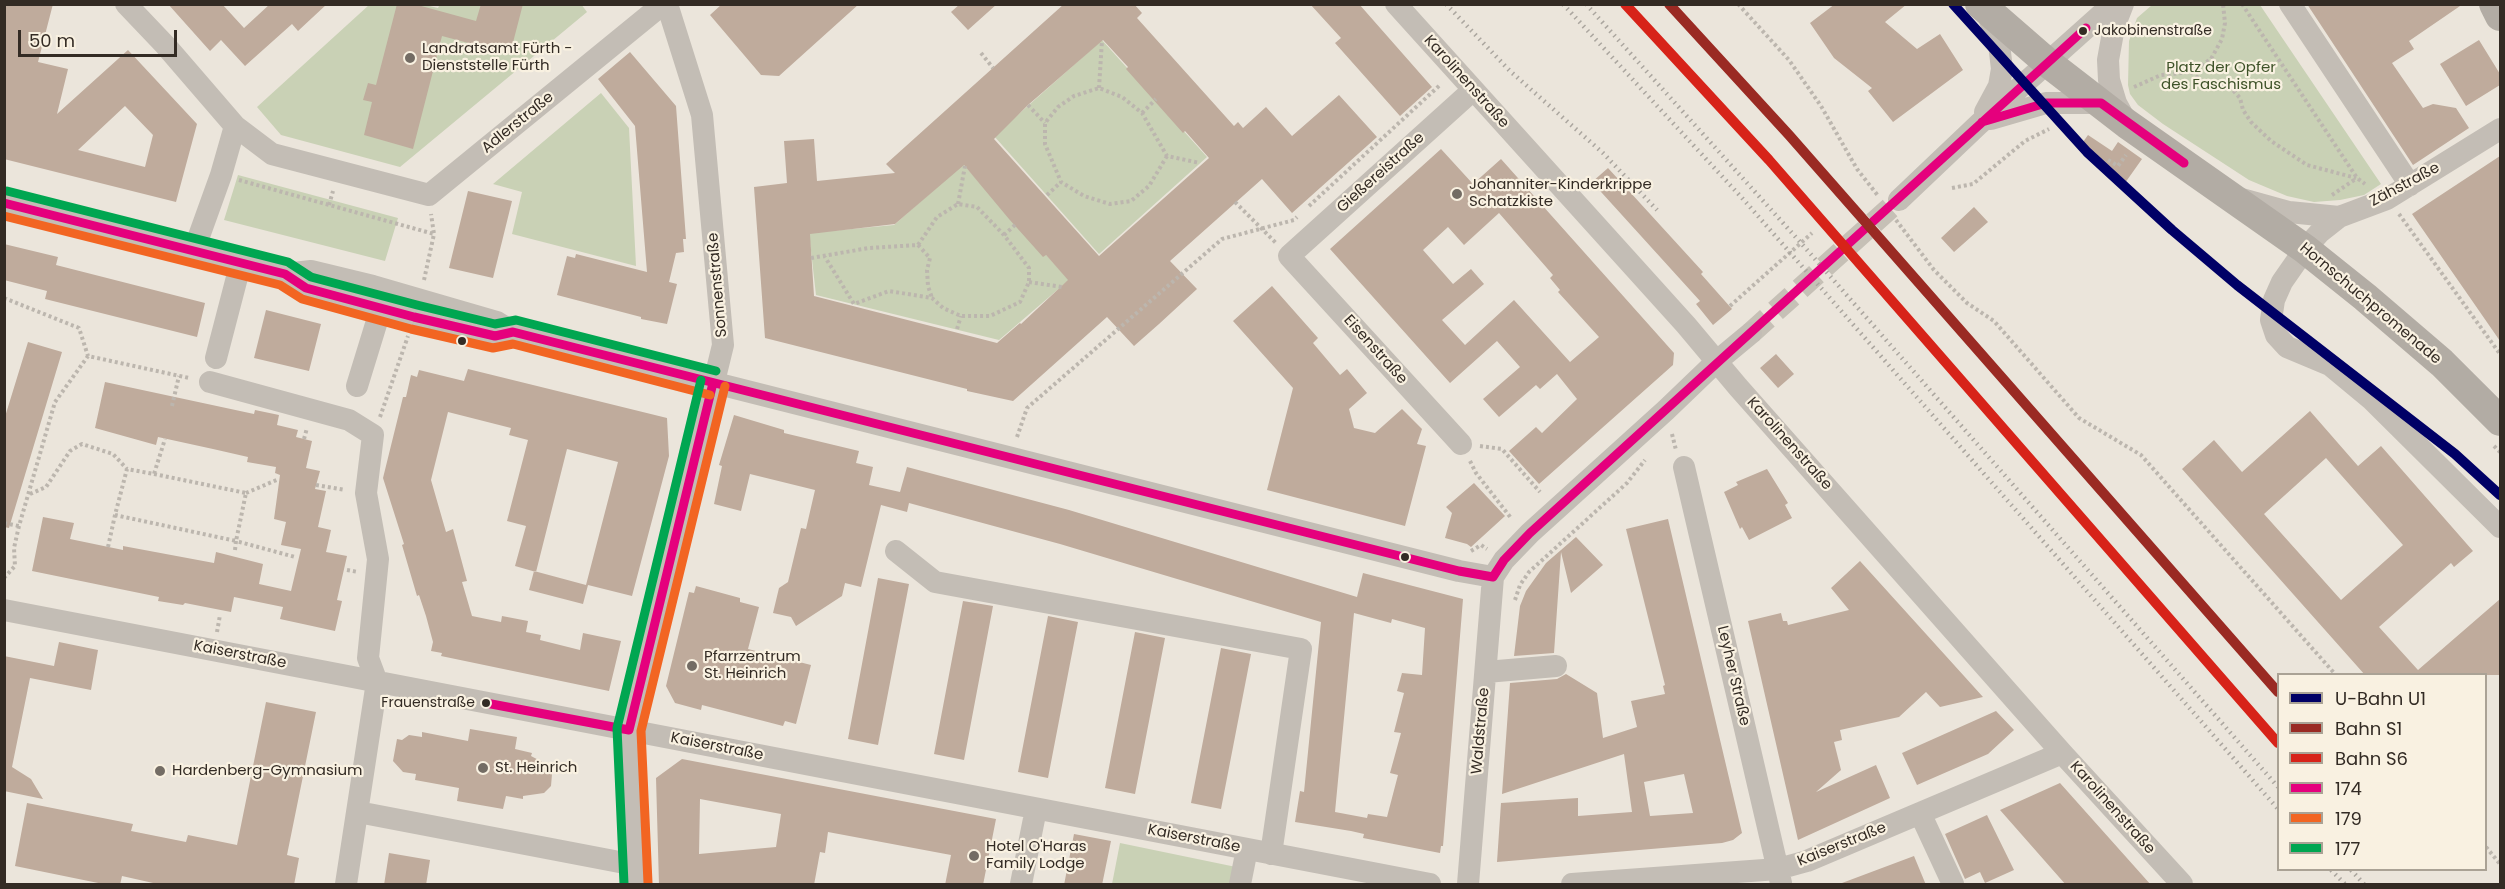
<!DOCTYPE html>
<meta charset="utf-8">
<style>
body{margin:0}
#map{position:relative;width:2505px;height:889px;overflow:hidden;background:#ebe5db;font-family:Poppins,sans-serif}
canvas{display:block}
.frame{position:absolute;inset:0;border:6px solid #332b24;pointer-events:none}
.legend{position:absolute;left:2277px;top:673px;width:210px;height:198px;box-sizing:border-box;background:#f9f1e1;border:2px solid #aaa295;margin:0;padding:8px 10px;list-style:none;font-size:18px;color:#332b24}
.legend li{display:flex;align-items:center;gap:12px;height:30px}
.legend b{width:30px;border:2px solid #aaa295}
.scale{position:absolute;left:18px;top:30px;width:159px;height:27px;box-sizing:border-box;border:3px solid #332b24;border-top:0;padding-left:8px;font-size:18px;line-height:21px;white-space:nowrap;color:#332b24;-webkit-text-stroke:4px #f9f1e1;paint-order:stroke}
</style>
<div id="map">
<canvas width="2505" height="889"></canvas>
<div class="frame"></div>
<ul class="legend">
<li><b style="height:8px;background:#006"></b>U-Bahn U1</li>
<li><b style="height:8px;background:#9a2a23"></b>Bahn S1</li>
<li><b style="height:8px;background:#d72319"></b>Bahn S6</li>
<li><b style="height:8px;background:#e5007d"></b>174</li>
<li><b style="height:8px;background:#f26522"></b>179</li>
<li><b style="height:8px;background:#00a651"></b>177</li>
</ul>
<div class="scale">50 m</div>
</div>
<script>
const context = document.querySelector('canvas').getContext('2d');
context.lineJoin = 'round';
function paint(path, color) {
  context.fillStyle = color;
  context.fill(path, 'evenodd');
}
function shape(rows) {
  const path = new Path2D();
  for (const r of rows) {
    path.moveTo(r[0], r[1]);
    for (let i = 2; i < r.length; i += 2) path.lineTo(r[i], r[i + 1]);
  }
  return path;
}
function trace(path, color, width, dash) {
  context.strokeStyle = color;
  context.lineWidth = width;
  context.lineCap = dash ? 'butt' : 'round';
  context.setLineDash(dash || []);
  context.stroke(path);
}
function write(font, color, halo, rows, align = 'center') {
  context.font = font + ' Poppins,sans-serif';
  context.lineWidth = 4.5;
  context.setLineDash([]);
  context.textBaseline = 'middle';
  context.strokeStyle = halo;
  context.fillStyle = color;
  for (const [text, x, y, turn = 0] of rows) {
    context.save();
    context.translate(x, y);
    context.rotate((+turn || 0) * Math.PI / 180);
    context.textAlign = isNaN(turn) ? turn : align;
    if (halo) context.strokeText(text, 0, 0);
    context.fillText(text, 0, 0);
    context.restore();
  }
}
paint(shape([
 [440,4,581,4,587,12,400,167,281,135,257,107,369,5,425,5,438,8],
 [2152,5,2260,5,2381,184,2364,195,2340,200,2314,202,2287,196,2249,180,2163,124,2138,105,2130,94,2128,85,2129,41,2137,18],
 [1102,40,1207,157,1099,254,994,136],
 [601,93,629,128,636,266,512,234,522,192,493,184],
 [963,164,1069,280,999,340,816,295,809,233,894,225],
 [238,175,398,218,385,261,224,220],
 [1120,843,1236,867,1232,884,1112,884]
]), '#c9d1b5');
paint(shape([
 [4,4,53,4,38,62,68,69,57,114,128,50,197,124,176,202,4,159],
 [125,106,153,135,145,167,78,150],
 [168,4,222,4,244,28,270,4,327,4,298,31,292,24,245,66,221,40,210,51],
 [397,4,414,4,476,21,481,4,523,4,510,54,442,36,413,149,364,135,372,102,363,100,368,83,376,85],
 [722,4,859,4,779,76,761,75,710,15],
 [960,4,997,4,968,30,951,12],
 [1064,4,1134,4,1142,13,1137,18,1234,126,1238,122,1243,128,1266,107,1292,136,1339,95,1377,137,1292,213,1262,179,1170,261,1197,289,1159,324,1134,346,1107,317,1013,401,967,391,967,389,765,338,754,187,787,183,784,141,814,139,817,181,895,173,886,164],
 [1103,40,1128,67,1126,69,1183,133,1185,131,1209,158,1099,256,994,139,1028,105],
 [964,165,1009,219,1043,257,1046,255,1068,280,1021,324,1020,323,997,343,814,296,810,234,895,224],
 [1310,4,1359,4,1432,87,1400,116,1335,43,1341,38],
 [1835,4,1907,4,1885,22,1917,49,1940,34,1963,70,1893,122,1868,91,1872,88,1834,58,1810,23],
 [2307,4,2463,4,2409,41,2414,49,2392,63,2423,108,2433,104,2456,108,2469,128,2413,165],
 [2479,40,2500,74,2500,85,2466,106,2440,64],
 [630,52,676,106,686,239,683,239,684,252,676,253,669,282,677,284,667,324,641,319,641,317,557,295,567,256,575,258,576,254,647,272,635,126,598,79],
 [2088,135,2112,151,2118,142,2142,159,2125,183,2078,149],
 [1441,149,1473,184,1501,159,1674,353,1673,365,1539,484,1509,451,1536,427,1542,433,1577,399,1557,374,1540,389,1536,385,1499,417,1483,399,1520,367,1497,341,1450,383,1330,249],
 [1499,213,1553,275,1550,278,1560,290,1558,292,1599,337,1570,362,1514,300,1465,345,1442,320,1484,284,1471,269,1453,284,1423,250,1448,227,1464,245],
 [2500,156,2500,341,2412,214],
 [1608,168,1703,272,1701,274,1732,309,1713,325,1696,304,1700,301,1592,182],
 [468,191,512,201,493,278,449,268],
 [1974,207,1988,222,1954,252,1941,238],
 [4,244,58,257,56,265,205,303,197,337,45,299,47,291,4,280],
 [1272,286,1318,338,1313,343,1340,375,1347,369,1367,393,1349,409,1354,428,1375,433,1402,409,1422,429,1417,444,1426,446,1405,526,1267,490,1293,388,1233,321],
 [266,310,321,324,309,371,254,358],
 [28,342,62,352,9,528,4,527,4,420],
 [1776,354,1794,374,1778,388,1760,368],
 [468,369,667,418,669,456,632,596,588,585,583,604,529,590,534,571,586,585,618,462,567,449,536,572,515,566,526,526,507,521,528,440,509,435,511,428,448,412,431,480,446,532,453,529,467,581,462,582,472,616,501,622,502,616,528,621,526,632,541,635,540,640,580,650,583,633,621,641,609,691,441,656,442,653,431,651,433,642,426,616,419,595,417,596,402,545,404,544,383,478,403,397,406,397,411,375,417,377,419,370,464,381],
 [105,382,254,414,255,410,279,415,277,425,298,430,296,437,312,441,306,468,320,471,315,489,326,491,318,527,331,530,326,552,347,556,337,600,342,601,335,631,280,619,283,607,234,597,231,612,185,603,183,605,158,601,159,597,32,571,43,517,74,523,70,539,123,550,123,546,214,563,216,552,263,564,259,584,291,591,301,549,281,545,286,522,274,519,280,475,275,473,276,467,247,462,248,457,213,449,158,437,156,445,95,428],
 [2310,411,2358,466,2381,446,2473,551,2454,567,2451,563,2379,627,2418,670,2500,599,2500,675,2365,675,2182,469,2214,440,2242,472],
 [2326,458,2403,545,2341,600,2264,514],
 [734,415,784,430,784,433,859,451,856,463,873,467,869,485,900,492,907,467,1069,510,1357,597,1363,573,1463,599,1443,846,1441,846,1440,853,1363,838,1364,834,1351,831,1295,822,1300,791,1304,792,1321,622,1060,544,909,503,907,512,881,505,861,587,845,583,842,596,796,626,791,617,773,613,779,588,788,582,801,528,806,529,815,490,750,474,741,511,714,504,722,466,719,465],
 [1354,613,1391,623,1392,619,1425,628,1422,675,1402,673,1397,691,1404,693,1394,732,1401,733,1390,773,1398,775,1387,817,1368,814,1367,818,1335,812],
 [1767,469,1788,503,1785,505,1792,518,1749,540,1742,527,1740,529,1724,492,1738,485,1736,482],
 [1474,483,1505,516,1471,547,1467,544,1445,538,1452,513,1446,507],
 [1668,519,1742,833,1733,840,1722,843,1497,862,1501,803,1578,798,1578,816,1632,812,1624,754,1502,794,1510,683,1557,679,1566,674,1597,693,1603,738,1637,727,1631,701,1665,694,1663,686,1665,685,1626,529],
 [1684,774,1693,813,1650,816,1644,782],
 [1576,537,1603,565,1571,593,1561,552,1554,653,1514,656,1520,606,1526,591,1546,563],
 [1860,561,1983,697,1940,707,1926,692,1899,717,1840,730,1842,740,1834,742,1841,770,1816,792,1876,765,1890,798,1798,840,1748,621,1781,613,1783,621,1787,621,1788,625,1849,610,1831,588],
 [878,578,909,584,878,745,848,739],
 [696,586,740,598,740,602,759,607,748,649,811,665,796,724,785,721,783,726,702,705,701,710,675,703,666,686,689,592,694,593],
 [963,601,993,606,964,760,934,754],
 [1048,616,1078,622,1048,778,1018,772],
 [1135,632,1165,638,1135,794,1105,788],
 [59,642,98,650,91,690,30,678,12,767,31,779,43,799,4,791,4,656,54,666],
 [1221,648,1251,654,1221,809,1191,803],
 [266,702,316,712,287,855,299,858,294,885,162,885,122,876,120,885,108,885,15,866,27,803,133,824,131,831,186,842,188,835,237,845],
 [1996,711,2014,730,1988,754,1917,785,1902,753],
 [470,729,517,737,515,749,532,753,531,756,548,765,552,774,551,786,544,793,523,796,523,799,506,796,503,809,457,801,459,788,415,780,416,774,403,772,393,761,397,739,402,740,409,735,422,737,422,732,468,741],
 [682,759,996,819,983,885,945,885,951,855,828,832,825,853,820,852,814,885,659,885,656,778],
 [700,799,781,814,776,847,699,854],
 [2060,783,2151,885,2066,885,2000,810],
 [1987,815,2014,870,1985,883,1980,872,1965,879,1945,834],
 [1074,834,1111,841,1102,885,1064,885],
 [389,853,430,860,426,885,384,885],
 [1914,856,1926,885,1843,885,1842,883]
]), '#bfab9c');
trace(shape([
 [1751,333,1899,200]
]), '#c6c0b6', 22, [22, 11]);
trace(shape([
 [1738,4,1789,60,1821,106,1857,169,1879,197],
 [2242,4,2357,178,2365,184],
 [981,53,993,68],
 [2191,72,2204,83,2221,85,2232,89,2240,98,2243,110,2251,122,2271,141,2307,165,2356,178],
 [2134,87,2161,75,2191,72,2211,59,2222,39,2225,23,2223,4],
 [1099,88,1102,40],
 [1028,105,1045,123],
 [1142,113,1156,99],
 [1167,156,1149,186,1131,201,1110,204,1084,196,1061,182,1045,144,1045,123,1058,107,1074,96,1099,88,1122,97,1142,113,1167,156,1200,163],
 [2108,160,2118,166,2126,155],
 [239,180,434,234],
 [1952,188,1973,184,2025,141,2049,129],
 [1047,195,1061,182],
 [2332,195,2357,178],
 [1235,202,1276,243],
 [958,204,965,166],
 [329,205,333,191],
 [1309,206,1440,85],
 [2399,214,2500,354],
 [1896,220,1934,270,1967,303,1994,321,2079,418,2141,455,2335,674],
 [1004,235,1016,224],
 [918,245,930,258,927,270,928,286,932,298],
 [811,258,869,248,918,245,937,217,958,204,977,207,1004,235,1029,268,1029,282,1020,302,990,316,961,316,943,308,932,298,889,291,854,304,825,257],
 [424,280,434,234,431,214],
 [1029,282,1062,287],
 [4,298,79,328,88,356],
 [1730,306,1812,233],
 [957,329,961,316],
 [172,406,179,376],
 [380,417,408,336],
 [1672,434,1676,450],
 [1017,437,1027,408,1222,239,1294,220,1297,217],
 [304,439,307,428],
 [1480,446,1502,449,1540,492],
 [2494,446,2500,452],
 [1470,461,1476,473,1511,518],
 [154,474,246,493,236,541,115,515,127,469,154,474,165,439],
 [316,485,345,490],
 [246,493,279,479],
 [30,494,46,487,70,451,82,444,113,454,127,469],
 [4,523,19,526],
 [108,547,115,515],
 [235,550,236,541,295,557],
 [1471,551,1481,545,1487,549],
 [347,570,358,572],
 [4,578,15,566,14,548,19,526,55,402,88,356,189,378],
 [1515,600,1520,585,1529,572,1627,483,1645,460],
 [217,632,220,615],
 [2486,847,2500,864]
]), '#bcb6ae', 4, [3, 3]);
trace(shape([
 [126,4,166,46,235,126,272,154,429,195,663,4],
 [1396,4,1686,325,1738,387,2062,753,2182,884],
 [2123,4,2114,27,2108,60,2109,80,2116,103,2127,123],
 [2290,4,2410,185],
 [1985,112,1999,86,2002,69,1999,44,1986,10],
 [1991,119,2046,103,2101,103],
 [2242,199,2289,212,2339,217,2387,199,2500,129],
 [1899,200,1979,124,2113,4],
 [4,203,285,274,306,288,414,317,495,336,506,334],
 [2339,217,2320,232,2305,249,2282,282,2274,300,2271,320,2276,335,2287,347,2330,365,2371,399,2500,527],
 [194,250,221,175,235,126],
 [285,274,311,271,373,286,497,322,513,332,1459,571,1493,577],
 [216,358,241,262],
 [210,382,349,420,373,435,366,493,378,559,368,658,377,682,346,884],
 [357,386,381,308],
 [1461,444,1289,256,1473,90],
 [1684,467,1781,883],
 [896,551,935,582,1301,649,1271,854],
 [4,610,1430,884],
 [1486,672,1556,666],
 [358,812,635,865],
 [1920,813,1953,884],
 [636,884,629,730,723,345,702,115,667,4],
 [1021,884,1036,809],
 [1240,884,1247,849],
 [1468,884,1493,577,1504,560,1530,533,1666,410,1716,362,1751,333],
 [1572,884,1778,869,1807,861,2062,753]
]), '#c3bdb5', 22);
trace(shape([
 [1980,4,2048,63,2127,124,2305,249,2365,297,2442,363,2500,421],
 [2494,4,2500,16]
]), '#b2aca4', 30);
trace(shape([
 [1446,4,1510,71,1603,153,1657,210],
 [1563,4,1743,199,2278,809],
 [1586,4,1801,243,2278,787],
 [2331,870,2345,884],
 [2351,870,2364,884]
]), '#aba69f', 4.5, [1.5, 4.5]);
trace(shape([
 [2101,103,2184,163],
 [1982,122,2046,103,2101,103],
 [4,203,285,274,306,288,414,317,495,336,513,332,1459,571,1493,577],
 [1493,577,1504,560,1530,533,2086,28],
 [486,703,629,730],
 [629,730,713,383]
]), '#e5007d', 9);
trace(shape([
 [4,216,280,285,302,299,411,329,493,348,513,344,710,395],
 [648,883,641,731,725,386]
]), '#f26522', 9);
trace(shape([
 [7,191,288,262,311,277,417,305,495,324,516,320,716,371],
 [624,884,617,728,701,380]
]), '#00a651', 9);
trace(shape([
 [1669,4,1789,135,2278,692]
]), '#9a2a23', 10);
trace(shape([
 [1625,4,1769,160,2278,743]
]), '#d72319', 10);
trace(shape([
 [1953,4,2087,152,2172,230,2237,285,2455,454,2500,495]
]), '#006', 10);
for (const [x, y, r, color] of [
 [2083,31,5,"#332b24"],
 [410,58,6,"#736c64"],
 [1457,194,6,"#736c64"],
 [462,341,5,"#332b24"],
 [1405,557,5,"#332b24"],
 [692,666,6,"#736c64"],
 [486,703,5,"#332b24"],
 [483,768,6,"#736c64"],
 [160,771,6,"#736c64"],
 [974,856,6,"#736c64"]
]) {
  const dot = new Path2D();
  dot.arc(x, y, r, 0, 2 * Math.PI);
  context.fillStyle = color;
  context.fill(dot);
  trace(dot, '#f9f1e1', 2);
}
write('14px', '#332b24', '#f9f1e1', [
 ["Jakobinenstraße",2094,31],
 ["Frauenstraße",475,703,"right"]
], 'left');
write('15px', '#332b24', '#f9f1e1', [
 ["Landratsamt Fürth -",422,49],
 ["Dienststelle Fürth",422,66],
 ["Johanniter-Kinderkrippe",1469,185],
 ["Schatzkiste",1469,202],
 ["Pfarrzentrum",704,657],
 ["St. Heinrich",704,674],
 ["St. Heinrich",495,768],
 ["Hardenberg-Gymnasium",172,771],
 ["Hotel O'Haras",986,847],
 ["Family Lodge",986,864]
], 'left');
write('15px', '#3e5228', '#f9f1e1', [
 ["Platz der Opfer",2221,68],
 ["des Faschismus",2221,85]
]);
write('15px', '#332b24', '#f9f1e1', [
 ["Karolinenstraße",1466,82,48],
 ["Adlerstraße",518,123,-39],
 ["Gießereistraße",1381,173,-42],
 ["Zähstraße",2405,185,-28],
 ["Sonnenstraße",718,285,-95],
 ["Hornschuchpromenade",2370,304,40],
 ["Eisenstraße",1375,350,48],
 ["Karolinenstraße",1789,444,48],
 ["Kaiserstraße",240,655,11],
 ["Leyher Straße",1733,676,77],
 ["Waldstraße",1481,731,-85],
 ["Kaiserstraße",717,747,11],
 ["Karolinenstraße",2112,808,48],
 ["Kaiserstraße",1194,839,11],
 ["Kaiserstraße",1842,845,-22]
]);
</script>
